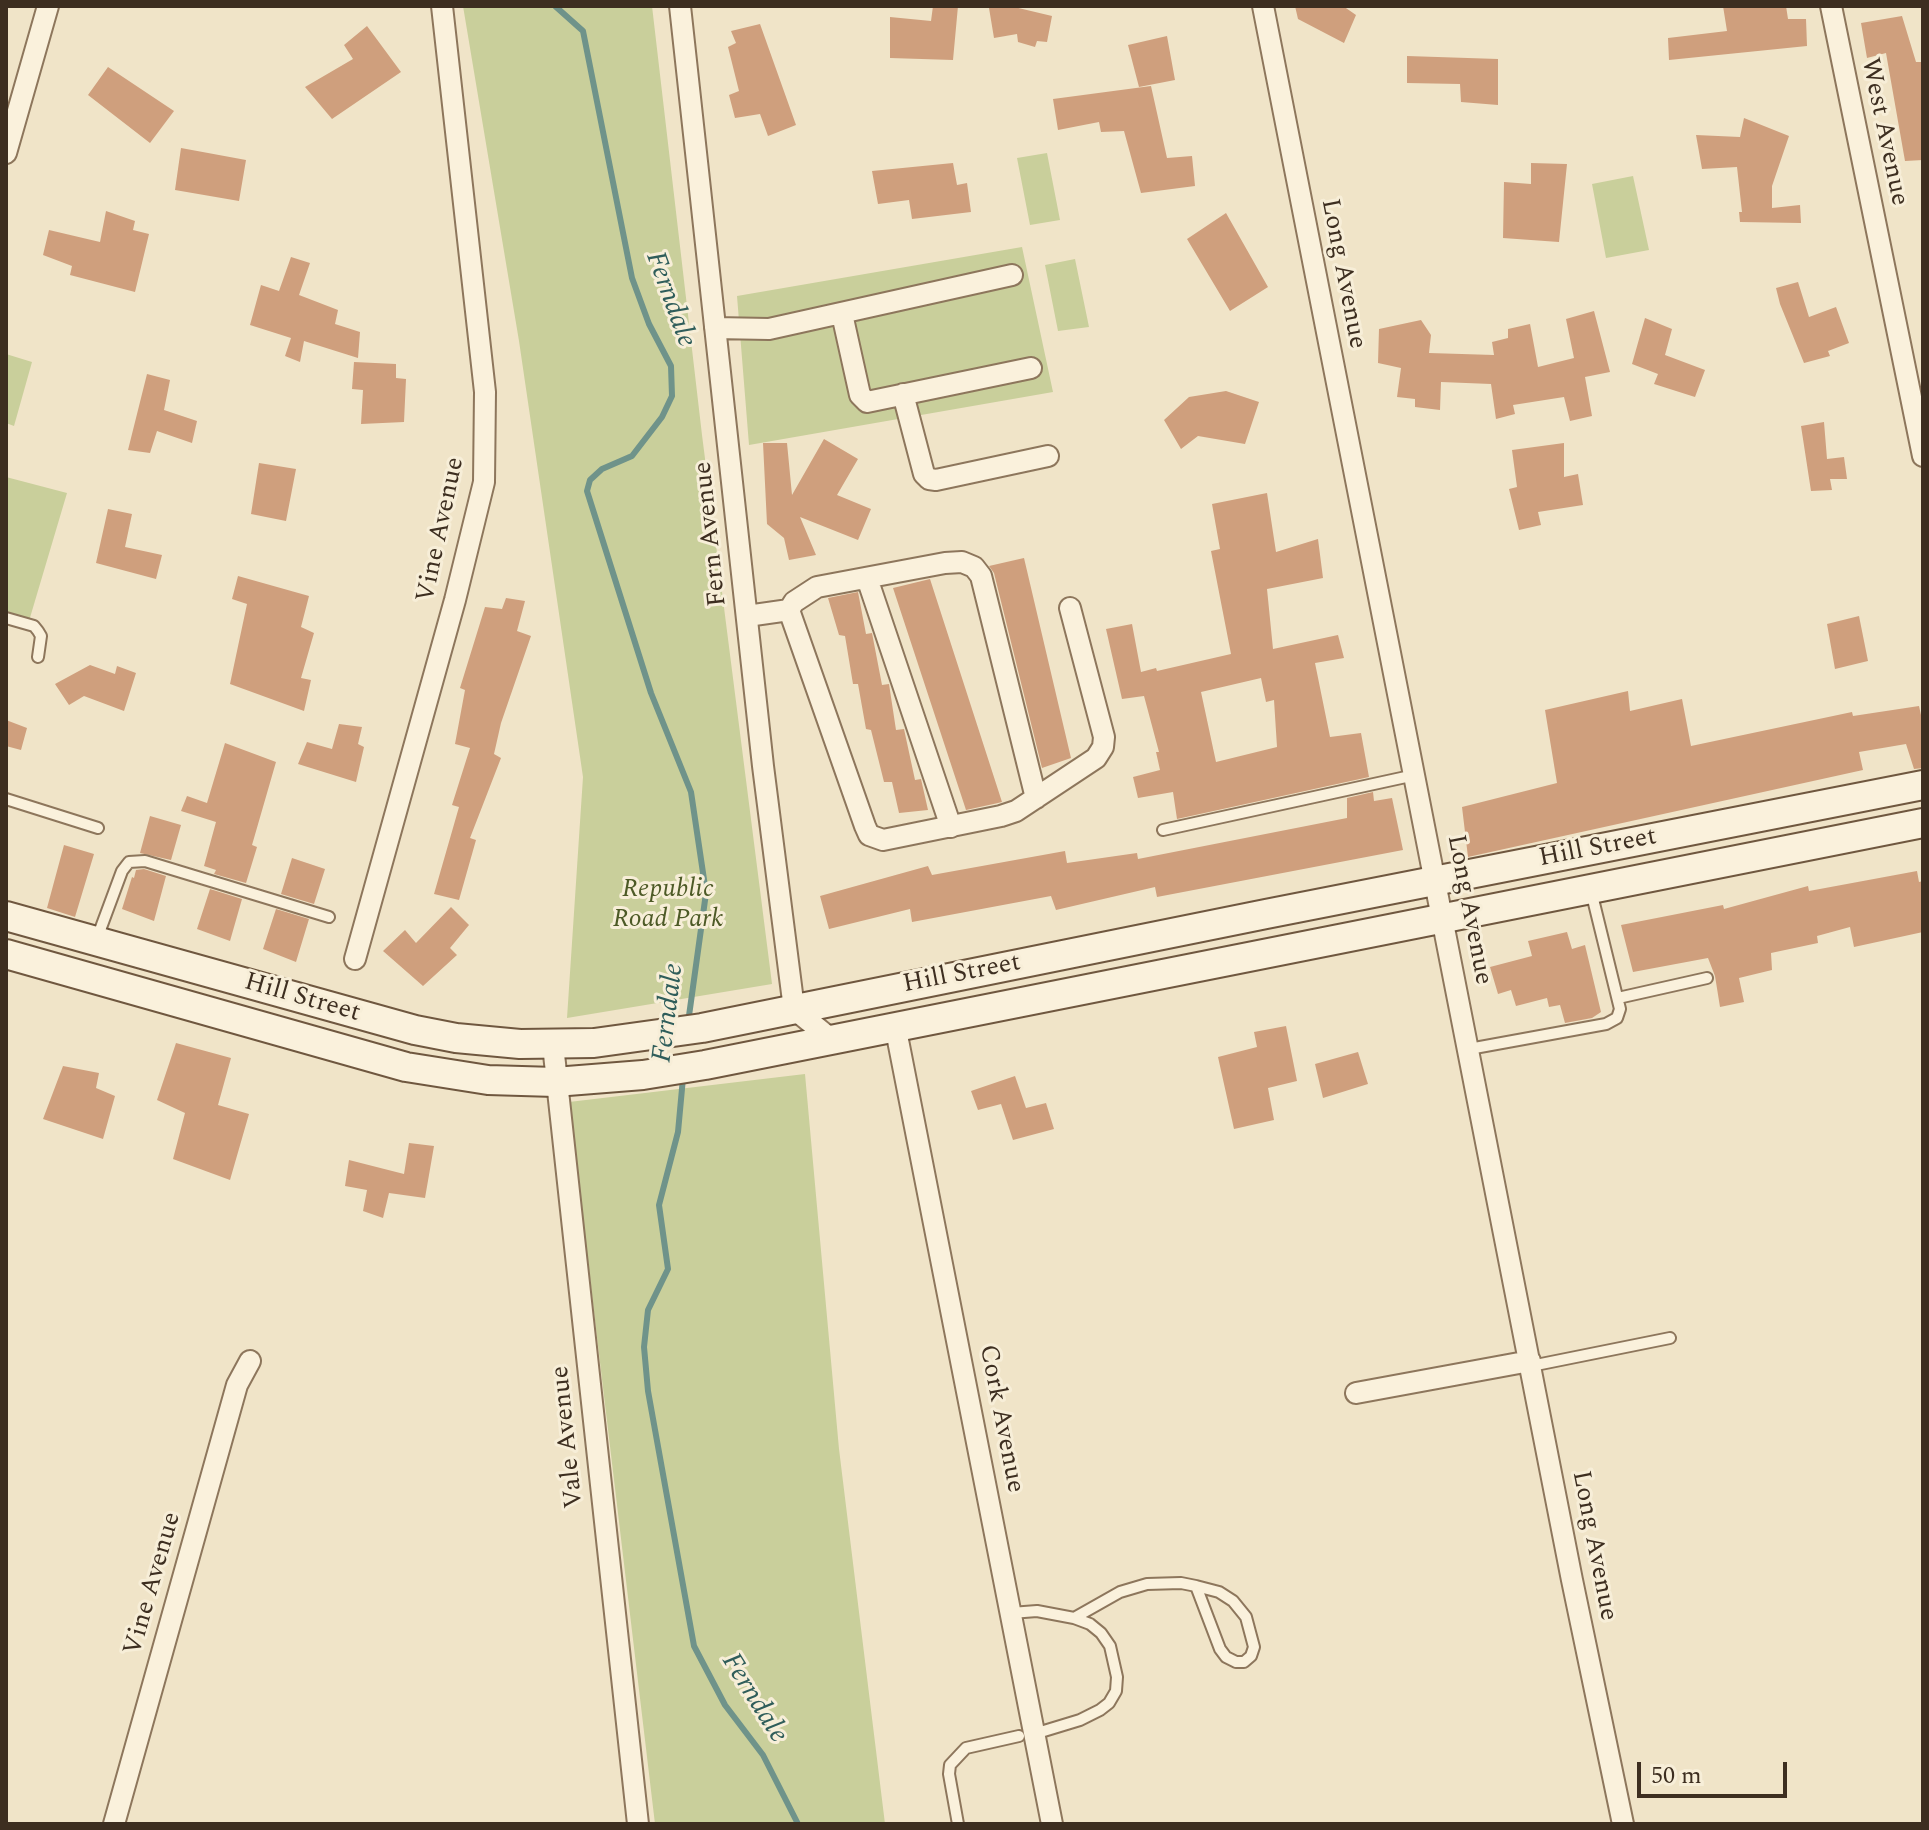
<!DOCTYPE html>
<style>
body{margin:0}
#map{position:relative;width:1929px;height:1830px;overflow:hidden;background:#f0e4c8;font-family:Spectral,serif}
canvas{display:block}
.frame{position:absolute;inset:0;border:8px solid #3d2e20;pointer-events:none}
.scale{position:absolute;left:1637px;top:1762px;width:150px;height:36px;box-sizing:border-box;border:4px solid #3d2e20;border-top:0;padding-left:10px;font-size:24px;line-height:28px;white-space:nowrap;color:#3d2e20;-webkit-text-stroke:6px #f7eed8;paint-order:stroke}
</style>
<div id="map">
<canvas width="1929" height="1830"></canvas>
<div class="frame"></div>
<div class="scale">50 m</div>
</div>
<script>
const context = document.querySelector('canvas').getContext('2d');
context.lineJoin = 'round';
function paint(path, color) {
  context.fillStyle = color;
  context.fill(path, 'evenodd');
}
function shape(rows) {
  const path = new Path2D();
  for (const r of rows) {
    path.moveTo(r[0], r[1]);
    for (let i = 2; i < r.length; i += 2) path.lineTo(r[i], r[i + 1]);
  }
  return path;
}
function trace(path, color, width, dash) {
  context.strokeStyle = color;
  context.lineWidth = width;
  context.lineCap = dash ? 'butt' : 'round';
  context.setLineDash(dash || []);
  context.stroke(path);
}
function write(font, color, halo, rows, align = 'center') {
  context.font = font + ' Spectral,serif';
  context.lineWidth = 6;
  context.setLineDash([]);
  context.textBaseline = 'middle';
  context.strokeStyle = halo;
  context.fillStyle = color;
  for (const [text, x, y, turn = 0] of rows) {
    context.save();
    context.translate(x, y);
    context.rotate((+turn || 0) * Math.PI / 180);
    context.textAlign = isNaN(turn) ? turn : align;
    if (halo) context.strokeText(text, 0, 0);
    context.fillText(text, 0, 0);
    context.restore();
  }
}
paint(shape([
 [463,6,652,6,702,435,772,984,567,1018,583,777,519,341],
 [1047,153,1060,220,1030,225,1017,158],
 [1633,176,1649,250,1606,258,1592,184],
 [1022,247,1053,392,749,445,737,296],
 [1075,259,1089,327,1058,331,1045,265],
 [6,354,32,362,14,426,6,423],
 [6,477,67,493,29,621,6,615],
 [805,1074,839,1449,885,1824,655,1824,569,1102]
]), '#c9cf9b');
trace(shape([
 [555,6,583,31,632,278,649,324,671,366,672,396,662,417,632,456,602,469,590,480,587,491,651,693,691,792,706,893,688,1023],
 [683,1078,678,1132,659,1205,668,1269,648,1310,644,1347,648,1391,694,1646,725,1705,763,1755,798,1824]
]), '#6f938a', 6);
paint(shape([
 [933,6,958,6,953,60,890,58,890,17,931,21],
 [1010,6,1052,16,1047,42,1037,41,1035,47,1018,42,1017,34,994,38,989,8],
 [1295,6,1343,6,1356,15,1344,43,1298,19],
 [1723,6,1786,6,1788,19,1806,19,1807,46,1669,60,1668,38,1727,31],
 [1902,16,1916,62,1923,62,1923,160,1905,161,1886,53,1867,58,1861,23],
 [760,24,796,125,768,136,760,114,735,118,729,95,739,91,728,47,736,43,731,31],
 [367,26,401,72,332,119,305,87,353,59,344,45],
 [1167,36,1175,80,1139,87,1128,45],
 [1407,56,1498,59,1498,105,1461,102,1460,84,1407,83],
 [108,67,174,111,150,143,88,95],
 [1151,86,1167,158,1192,156,1195,186,1141,193,1124,131,1101,132,1099,122,1058,130,1053,99],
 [1744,118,1789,136,1772,186,1772,208,1800,205,1801,223,1740,222,1739,212,1742,212,1737,167,1702,169,1696,135,1740,137],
 [181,148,246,160,239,201,175,190],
 [953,163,957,185,967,183,971,212,912,219,909,200,878,204,872,171],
 [1531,163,1567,164,1559,242,1503,238,1504,182,1531,184],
 [106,211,135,221,133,230,149,234,135,292,70,275,72,266,43,255,49,230,100,242],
 [1226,213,1268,287,1230,311,1187,239],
 [291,257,310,263,299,295,338,310,335,324,360,332,358,358,304,341,300,362,285,356,291,338,250,325,261,285,279,291],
 [1798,282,1809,317,1836,307,1849,343,1828,351,1830,356,1804,363,1780,304,1776,288],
 [1594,311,1610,372,1585,377,1592,416,1570,421,1564,397,1513,405,1515,414,1496,419,1491,384,1441,382,1440,410,1415,407,1415,399,1397,397,1401,368,1378,363,1379,329,1421,320,1431,335,1429,353,1494,355,1492,342,1508,338,1508,329,1530,324,1538,367,1574,358,1566,319],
 [1645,318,1672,329,1665,355,1705,370,1695,397,1654,384,1658,374,1632,364],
 [354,362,396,364,396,378,406,379,404,422,361,424,363,390,352,389],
 [147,374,170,380,164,410,197,421,192,443,157,431,150,453,128,450],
 [1226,391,1259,402,1245,444,1198,436,1181,449,1164,420,1189,397],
 [1824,422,1827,459,1844,457,1847,479,1830,479,1832,490,1811,491,1801,426],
 [824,439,858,459,837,495,871,509,858,540,800,517,816,555,789,560,784,538,767,524,763,443,787,443,792,495],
 [1564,443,1564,477,1578,474,1583,505,1538,512,1541,525,1519,530,1509,489,1517,487,1512,450],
 [259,463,296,469,286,521,251,514],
 [1267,493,1276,552,1318,539,1323,578,1267,589,1273,649,1338,635,1344,658,1315,663,1330,737,1361,733,1369,777,1177,819,1173,792,1138,798,1133,777,1160,770,1156,752,1159,752,1144,696,1122,699,1106,629,1132,624,1141,672,1156,668,1157,671,1231,654,1211,551,1220,549,1212,504],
 [1261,678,1266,702,1274,700,1277,747,1216,762,1201,692],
 [108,509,132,514,125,547,162,555,156,579,96,563],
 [1024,558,1071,758,1042,768,994,573,989,566],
 [238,576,309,596,301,627,314,633,301,678,311,680,304,711,230,684,247,604,232,599],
 [930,579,1002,802,998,803,966,810,893,588],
 [858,592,866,634,872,633,882,685,889,684,896,730,904,729,915,780,921,779,928,810,899,813,892,782,884,782,871,730,866,729,858,684,853,684,845,636,839,635,828,598],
 [506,598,525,601,517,631,531,636,501,723,494,754,501,758,470,838,476,840,459,900,434,894,459,807,452,805,470,748,455,744,465,690,460,688,485,607,502,609],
 [1859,616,1868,661,1835,669,1827,624],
 [90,665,115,674,117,666,136,673,124,711,84,696,69,705,55,684],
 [1628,691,1630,711,1682,699,1691,746,1852,712,1853,716,1919,706,1923,724,1923,768,1914,769,1906,744,1859,752,1863,770,1468,857,1462,807,1557,783,1545,710],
 [6,720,27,728,21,750,6,746],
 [339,724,362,727,358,744,364,747,356,782,298,764,307,742,332,749],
 [225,743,276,762,252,845,257,847,246,883,214,874,216,870,204,866,216,822,181,811,187,796,207,803],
 [1373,792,1374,801,1392,798,1403,850,1157,897,1155,887,1056,910,1051,896,912,922,910,909,829,929,820,896,928,866,932,875,1065,851,1067,863,1137,853,1138,859,1347,818,1347,798],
 [150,816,181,825,171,860,140,853],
 [64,845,94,854,75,917,47,908],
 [292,858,325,869,314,904,281,894],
 [144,869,166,876,154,921,122,909,132,877,134,878,136,870],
 [1917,871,1919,882,1923,881,1923,932,1854,947,1850,927,1817,936,1818,943,1771,953,1772,970,1739,978,1744,1002,1720,1007,1715,976,1708,958,1633,972,1621,925,1723,905,1724,909,1808,886,1809,891],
 [210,889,242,899,230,941,197,929],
 [451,907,469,925,450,948,457,955,423,986,383,951,405,930,416,943],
 [276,909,309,919,296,962,263,949],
 [1567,932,1572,949,1585,945,1601,1012,1592,1018,1565,1023,1560,1005,1549,1007,1547,998,1516,1006,1511,990,1498,994,1490,967,1532,956,1528,941],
 [1286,1026,1297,1081,1268,1088,1274,1120,1234,1129,1218,1057,1257,1047,1254,1032],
 [176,1043,231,1058,218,1105,249,1114,230,1180,173,1159,185,1113,157,1100],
 [1358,1052,1368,1084,1323,1098,1315,1064],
 [63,1066,99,1073,96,1088,115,1096,103,1139,43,1119],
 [1015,1076,1026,1108,1046,1103,1054,1129,1013,1140,1001,1104,978,1110,971,1091],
 [409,1143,434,1146,425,1198,389,1193,383,1218,363,1211,367,1190,345,1186,349,1160,404,1174]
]), '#cf9f7d');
const lane = shape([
 [6,618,34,626,38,631,41,636,38,657],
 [6,799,98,828],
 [1163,830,1415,775],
 [96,941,122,871,129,862,145,861,329,917],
 [1618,998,1707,978],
 [1469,1049,1606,1024,1617,1018,1620,1009,1591,891],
 [1531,1366,1670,1338],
 [1011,1613,1037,1611,1074,1618,1120,1592,1147,1584,1181,1583,1196,1586,1220,1649,1226,1657,1236,1662,1244,1662,1251,1656,1254,1647,1246,1617,1233,1601,1219,1592,1196,1586],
 [1034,1734,1080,1720,1100,1710,1109,1703,1116,1691,1117,1677,1110,1646,1101,1633,1090,1624,1074,1618],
 [958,1824,949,1774,950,1765,966,1748,1019,1736]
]);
const street = shape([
 [680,6,763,766,794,1009,831,1039],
 [1263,6,1572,1580,1623,1824],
 [1831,6,1923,456],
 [6,153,48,6],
 [842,314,860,395,867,402,1031,368],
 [715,328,769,329,1012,275],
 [903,394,924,474,929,479,936,480,1048,456],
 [867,578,951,827],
 [789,610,865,826,869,835,883,840,1001,816,1016,811,1096,758,1103,747,1104,737,1070,608],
 [747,616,789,610,794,602,817,587,945,563,962,562,974,567,981,576,1036,798],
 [355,959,455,600,484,482,485,392,442,6],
 [895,1025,1052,1824],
 [553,1045,638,1824],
 [1356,1393,1530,1361],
 [114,1824,237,1385,250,1361]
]);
const secondary = shape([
 [6,916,415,1030,456,1038,520,1044,594,1043,702,1028,1266,914,1923,785],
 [6,954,406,1067,488,1080,555,1082,643,1075,705,1065,1923,823]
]);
trace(lane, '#8d765c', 14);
trace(street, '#8d765c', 24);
trace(secondary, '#6f573f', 32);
trace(lane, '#faf1dc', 10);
trace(street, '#faf1dc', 20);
trace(secondary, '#faf1dc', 28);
write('26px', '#3d2e20', '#f7eed8', [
 ["West Avenue",1883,132,78],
 ["Long Avenue",1342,274,79],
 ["Vine Avenue",442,530,-78],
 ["Fern Avenue",712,534,-96],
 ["Hill Street",1598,849,-11],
 ["Long Avenue",1468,910,79],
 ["Hill Street",962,975,-11],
 ["Hill Street",302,999,16],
 ["Cork Avenue",1000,1419,79],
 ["Vale Avenue",569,1437,-96],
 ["Long Avenue",1593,1546,79],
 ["Vine Avenue",154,1584,-74]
]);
write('italic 26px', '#4d5a26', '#f7eed8', [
 ["Republic",668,891],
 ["Road Park",668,921]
]);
write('italic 28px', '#2f5d5a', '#f7eed8', [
 ["Ferndale",669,300,70],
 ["Ferndale",670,1013,-83],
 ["Ferndale",753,1699,58]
]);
</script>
